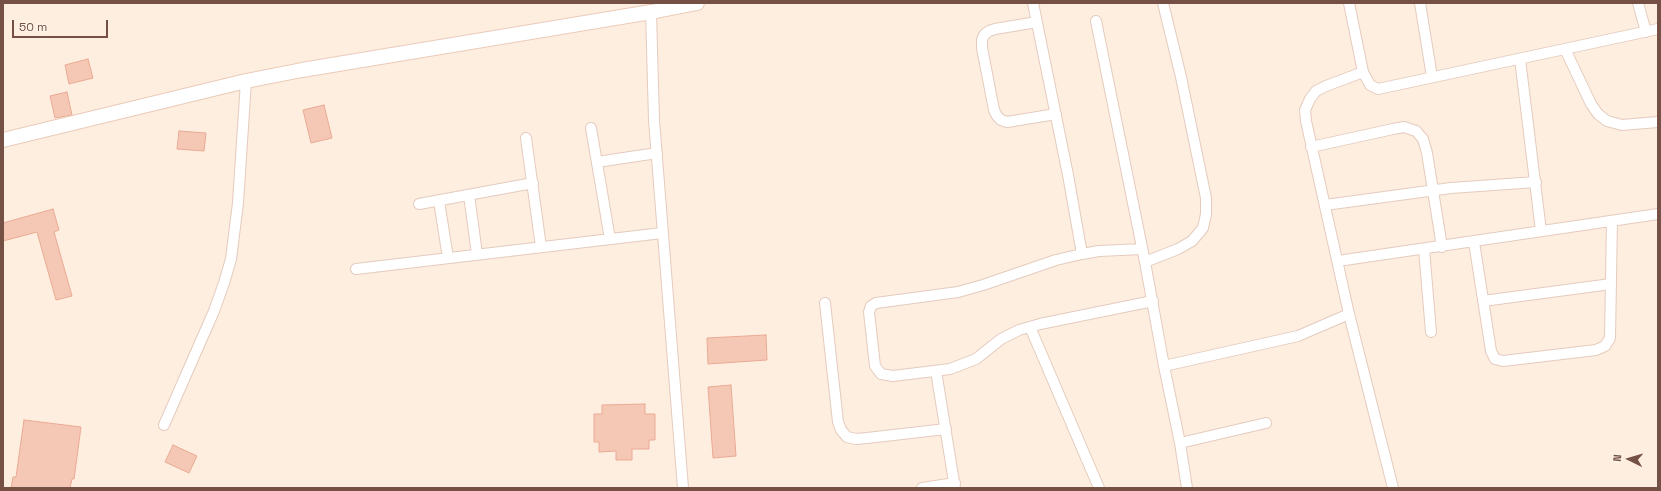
<!DOCTYPE html>
<style>
body{margin:0}
#map{position:relative;width:1661px;height:491px;overflow:hidden;background:#feeedf;font-family:"Space Grotesk",sans-serif}
canvas{display:block}
.frame{position:absolute;inset:0;border:4px solid #755145;pointer-events:none}
.north{position:absolute;left:1609px;top:439px;width:40px;height:40px;-webkit-text-stroke:3px #fff2e7;paint-order:stroke;rotate:275deg;font-size:11px;font-weight:700;line-height:16px;text-align:center;color:#755145}
.north::after{content:'';display:block;margin:auto;width:14px;height:18px;background:#755145;clip-path:polygon(50% 0,100% 100%,50% 72%,0 100%)}
.scale{position:absolute;left:12px;top:20px;width:96px;height:18px;box-sizing:border-box;border:2px solid #755145;border-top:0;padding-left:5px;font-size:12px;line-height:14px;white-space:nowrap;color:#755145;-webkit-text-stroke:3px #fff2e7;paint-order:stroke}
</style>
<div id="map">
<canvas width="1661" height="491"></canvas>
<div class="frame"></div>
<div class="north">N</div>
<div class="scale">50 m</div>
</div>
<script>
const context = document.querySelector('canvas').getContext('2d');
context.lineJoin = 'round';
function paint(path, color) {
  context.fillStyle = color;
  context.fill(path, 'evenodd');
}
function shape(rows) {
  const path = new Path2D();
  for (const r of rows) {
    path.moveTo(r[0], r[1]);
    for (let i = 2; i < r.length; i += 2) path.lineTo(r[i], r[i + 1]);
  }
  return path;
}
function trace(path, color, width, dash) {
  context.strokeStyle = color;
  context.lineWidth = width;
  context.lineCap = dash ? 'butt' : 'round';
  context.setLineDash(dash || []);
  context.stroke(path);
}
const building = shape([
 [88,59,93,78,69,84,65,65,88,59],
 [67,92,72,115,55,118,50,96,67,92],
 [324,105,332,138,311,143,303,110,324,105],
 [179,131,206,133,204,151,177,149,179,131],
 [53,209,59,230,54,232,72,296,56,300,37,232,3,241,3,223,53,209],
 [766,335,767,360,708,364,707,338,766,335],
 [731,385,736,456,713,458,708,387,731,385],
 [645,404,645,414,655,414,655,440,649,440,649,449,632,449,632,460,616,460,616,451,599,452,599,442,594,442,594,414,602,414,602,405,645,404],
 [24,420,81,427,74,479,72,479,70,488,11,488,13,477,16,477,24,420],
 [173,445,197,456,189,473,165,462,173,445]
]);
paint(building, '#f5c7b5');
trace(building, '#e9aa94', 1);
const street = shape([
 [1033,3,1068,175,1082,254],
 [1349,3,1363,72,1370,85,1378,89,1658,29],
 [1420,3,1432,77],
 [1638,3,1646,32],
 [651,12,654,120,683,488],
 [1096,21,1145,262,1164,366,1180,443,1187,488],
 [1037,22,995,29,989,31,984,35,982,40,982,48,994,110,997,116,1001,120,1007,122,1056,114],
 [1565,49,1591,104,1598,114,1607,121,1622,125,1658,122],
 [1520,59,1541,231],
 [1363,72,1326,86,1316,91,1310,99,1305,110,1306,121,1349,314,1393,488],
 [591,128,610,239],
 [526,138,541,247],
 [1311,147,1393,129,1404,127,1416,131,1423,139,1427,153,1442,247],
 [597,162,657,153],
 [469,195,477,254],
 [439,201,448,258],
 [419,204,533,183],
 [1325,205,1451,188,1536,182],
 [1474,242,1491,351,1495,359,1503,361,1596,350,1605,346,1610,338,1612,221],
 [1142,249,1099,251,1082,254,1056,260,983,285,958,292,876,303,871,306,869,312,875,366,881,374,893,376,950,369,976,359,1001,339,1019,330,1040,324,1153,301],
 [1424,249,1431,332],
 [1338,261,1658,214],
 [1145,262,1178,249,1192,241,1203,228,1206,214,1206,198,1181,77,1163,3],
 [356,269,662,233],
 [1483,301,1611,284],
 [825,303,838,422,841,430,847,437,856,439,867,438,946,429],
 [1030,327,1099,488],
 [1164,366,1298,336,1349,314],
 [936,371,955,488],
 [164,425,214,311,224,283,231,259,238,203,246,81],
 [1180,443,1266,423],
 [922,488,955,483]
]);
const secondary = shape([
 [3,140,246,81,302,70,651,12,697,3]
]);
trace(street, '#e4cbbe', 12);
trace(secondary, '#eacbba', 16);
trace(street, '#fff', 10);
trace(secondary, '#fff', 14);
</script>
